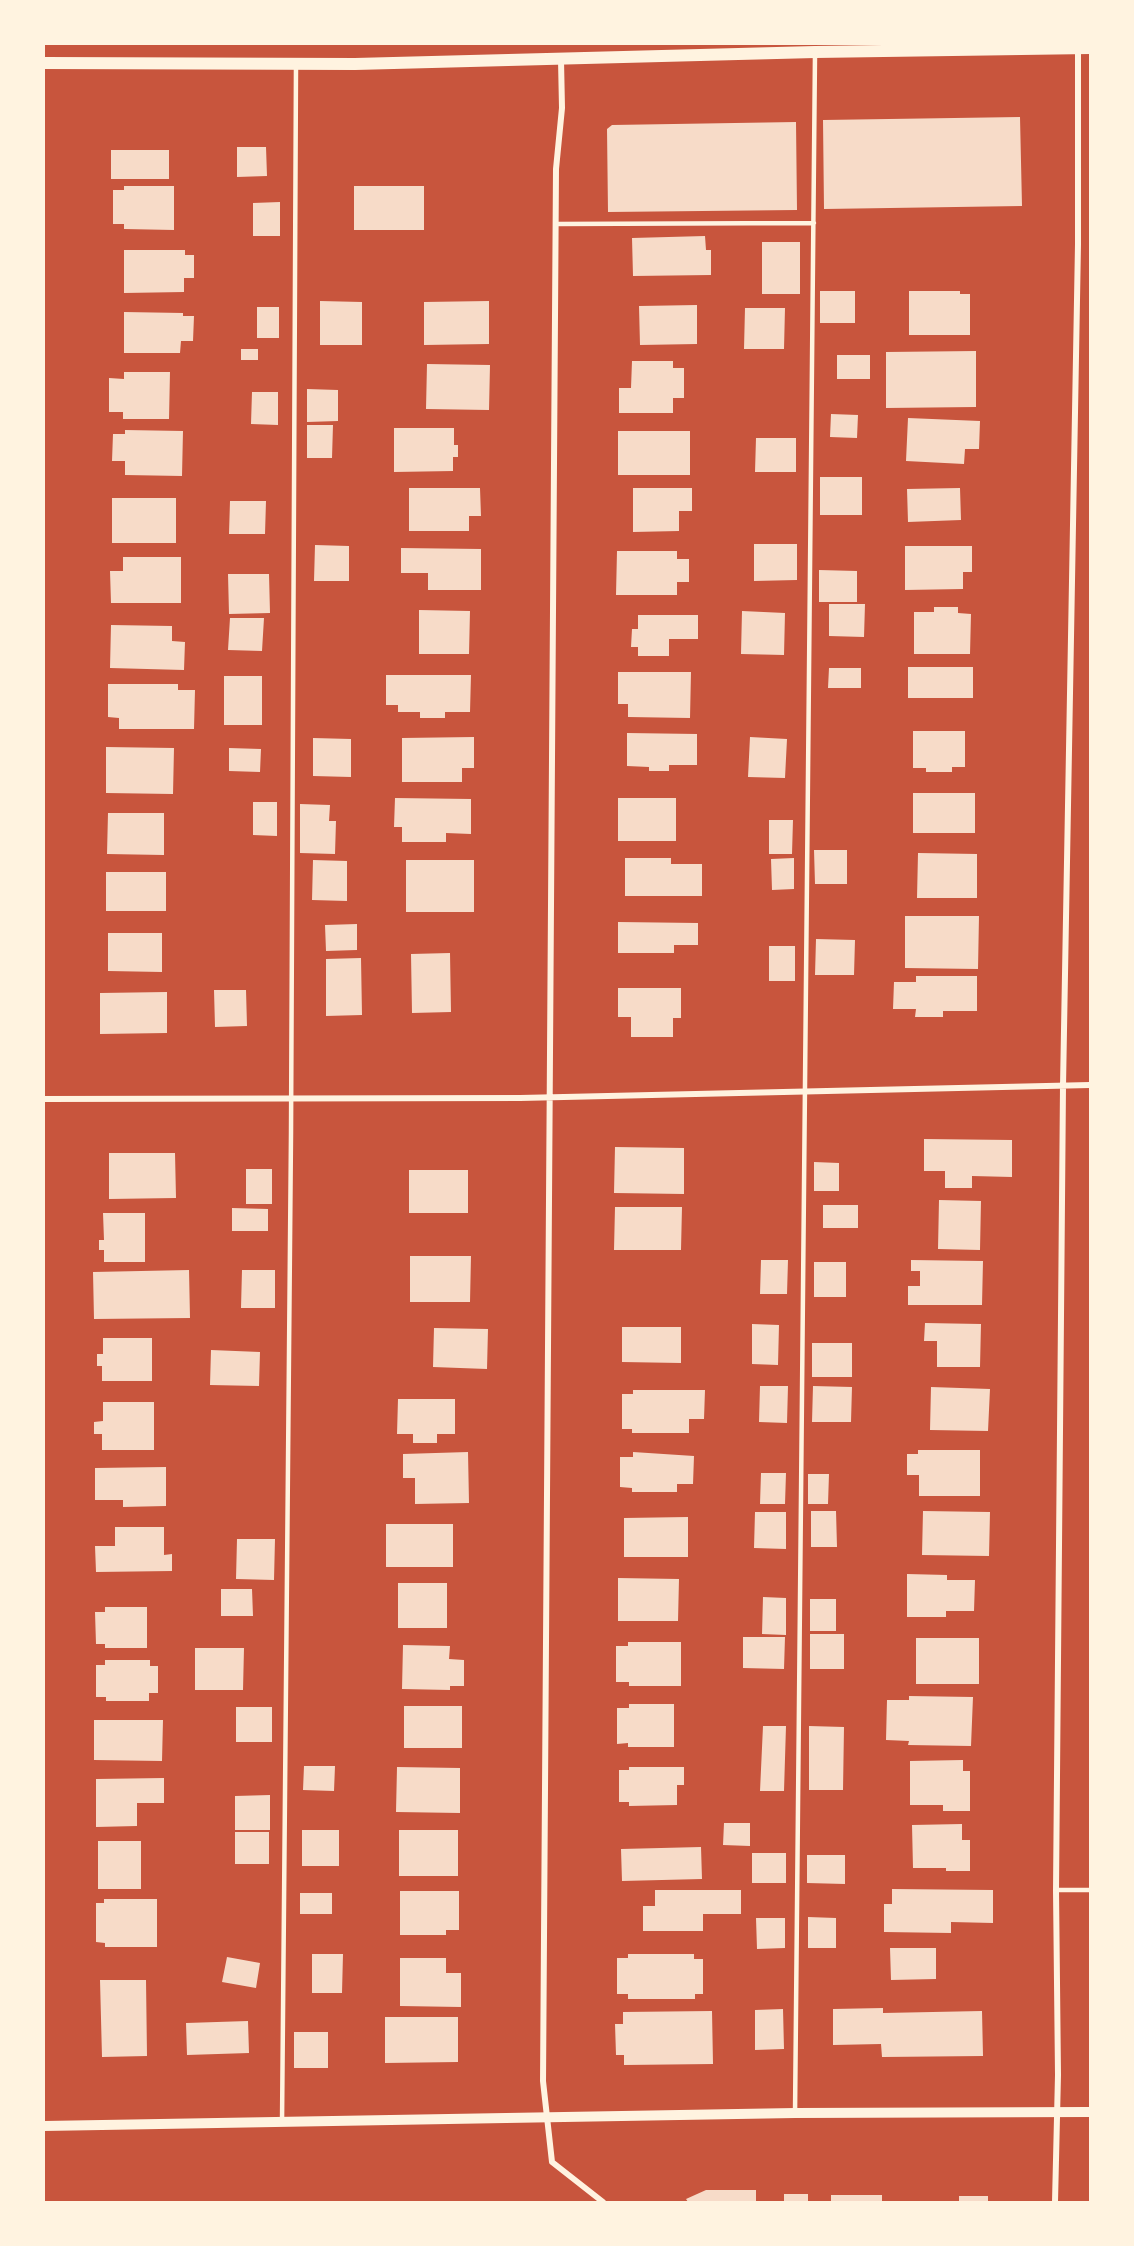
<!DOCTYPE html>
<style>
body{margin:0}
#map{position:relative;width:1134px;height:2246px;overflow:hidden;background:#c8553d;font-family:Rubik,sans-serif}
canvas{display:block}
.frame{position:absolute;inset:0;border:45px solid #fff3e0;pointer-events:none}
</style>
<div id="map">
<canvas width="1134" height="2246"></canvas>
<div class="frame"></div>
</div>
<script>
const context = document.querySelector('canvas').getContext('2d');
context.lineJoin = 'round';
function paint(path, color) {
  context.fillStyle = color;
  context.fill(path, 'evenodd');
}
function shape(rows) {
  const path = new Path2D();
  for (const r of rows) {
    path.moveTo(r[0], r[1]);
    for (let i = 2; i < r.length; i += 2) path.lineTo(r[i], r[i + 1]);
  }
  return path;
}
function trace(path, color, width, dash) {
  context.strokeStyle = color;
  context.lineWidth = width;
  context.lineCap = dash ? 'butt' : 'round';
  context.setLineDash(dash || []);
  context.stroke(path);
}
paint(shape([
 [1020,117,1022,206,824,209,823,120],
 [796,122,797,210,608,212,607,129,612,125],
 [237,147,266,147,267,176,237,177],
 [111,150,169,150,169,179,111,179],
 [124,186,174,186,174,230,124,229,124,224,113,224,113,190,124,190],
 [354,186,424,186,424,230,354,230],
 [280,202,280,236,253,236,253,203],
 [705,236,706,250,711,250,711,275,633,276,632,238],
 [762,242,800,242,800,294,762,294],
 [124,250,185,250,185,255,194,255,194,278,184,278,184,292,124,293],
 [820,291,855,291,855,323,820,323],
 [909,291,960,291,960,294,970,294,970,335,909,335],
 [320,301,362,302,362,345,320,345],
 [489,301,489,344,424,345,424,302],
 [697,305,697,344,640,345,639,306],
 [257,307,279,307,279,338,257,338],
 [745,308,785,308,784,349,744,349],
 [124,312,183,313,183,316,194,316,193,341,181,341,180,353,124,353],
 [241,349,258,349,258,360,241,360],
 [976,351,976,407,886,408,886,352],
 [837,355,870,355,870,379,837,379],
 [632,361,673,361,673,368,684,368,684,398,673,398,673,413,619,413,619,388,631,388],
 [427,364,490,365,489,410,426,409],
 [124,372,170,372,169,419,123,419,123,412,109,412,109,378,124,379],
 [307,389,338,390,338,421,307,422],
 [252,392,278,392,278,425,251,424],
 [831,414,858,415,857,438,830,437],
 [908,418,980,421,979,449,965,449,964,464,906,461],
 [307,425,333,425,332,458,307,458],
 [394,428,454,428,454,445,458,445,458,457,453,457,453,471,394,472],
 [125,430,183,431,182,476,125,475,125,461,112,461,113,434,125,434],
 [618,431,690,431,690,475,618,475],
 [756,438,796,438,796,472,755,472],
 [820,477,862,477,862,515,820,515],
 [409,488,480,488,481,516,469,516,469,531,409,531],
 [633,488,692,488,692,511,679,511,679,531,633,532],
 [960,488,961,520,908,522,907,489],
 [112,498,176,498,176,543,112,543],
 [230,501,266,501,265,534,229,534],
 [754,544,797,544,797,580,754,581],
 [315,545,349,546,349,581,314,581],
 [905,546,972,546,972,572,963,572,963,589,905,590],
 [401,548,481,549,481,590,428,590,428,573,401,573],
 [617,551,677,551,677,559,689,559,689,582,677,582,677,595,616,595],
 [123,557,181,557,181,603,111,603,110,571,123,571],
 [819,570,857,571,857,602,819,602],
 [228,574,269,574,270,613,229,614],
 [829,604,865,604,864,637,829,636],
 [934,607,958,607,958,613,971,614,970,654,914,654,914,612,934,612],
 [419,610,470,611,469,654,419,654],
 [742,611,785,613,784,655,741,654],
 [638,615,698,615,698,639,669,639,669,656,638,656,638,647,631,647,632,629,638,629],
 [230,618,264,618,262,651,228,650],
 [111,625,172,626,172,641,185,642,184,670,110,668],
 [908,667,973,667,973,698,908,698],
 [829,668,861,668,861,688,828,688],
 [618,672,691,672,690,718,628,717,628,704,618,704],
 [386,675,471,675,470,712,445,712,445,718,420,718,420,712,398,712,398,705,386,705],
 [224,676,262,676,262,725,224,725],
 [108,684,178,684,178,690,195,690,194,729,119,729,119,718,108,717],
 [913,731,965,731,965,767,952,767,952,772,926,772,926,768,913,768],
 [627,733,697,734,697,765,669,765,669,771,649,771,649,767,627,766],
 [474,737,474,768,462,768,462,782,402,782,402,738],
 [750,737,787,739,785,778,748,777],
 [313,738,351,739,351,777,313,776],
 [106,747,174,748,173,794,106,793],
 [229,748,261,749,260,772,229,771],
 [913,793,975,793,975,833,913,833],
 [395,798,471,799,471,834,446,833,446,842,402,842,402,827,394,827],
 [618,798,676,798,676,841,618,841],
 [253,802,277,802,277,836,253,835],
 [300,804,330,805,329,821,336,821,335,854,300,853],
 [108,813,164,813,164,855,107,854],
 [769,820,793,820,792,854,769,854],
 [814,850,847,850,847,884,815,884],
 [918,853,977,854,977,898,917,898],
 [625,858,671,858,671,864,702,864,702,896,625,896],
 [794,858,794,889,772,890,771,859],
 [313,860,347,861,347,901,312,900],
 [406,860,474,860,474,912,406,912],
 [106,872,166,872,166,911,106,911],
 [905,916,979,916,978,969,905,968],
 [618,922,698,923,698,945,674,945,674,953,618,953],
 [357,924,357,950,326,951,325,925],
 [108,933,162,933,162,972,108,971],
 [816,939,855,940,854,975,815,975],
 [769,946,795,946,795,981,769,981],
 [450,953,451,1012,412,1013,411,954],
 [361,958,362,1015,326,1016,326,959],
 [916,976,977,976,977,1011,943,1011,943,1017,915,1017,916,1009,893,1009,894,982,916,982],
 [618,988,681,988,681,1018,673,1018,673,1037,631,1037,631,1017,618,1017],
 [214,990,246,990,247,1026,215,1027],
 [167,992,167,1033,100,1034,100,993],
 [924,1139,1012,1140,1012,1177,972,1176,972,1188,945,1188,945,1171,924,1171],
 [615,1147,684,1148,684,1194,614,1193],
 [109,1153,175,1153,176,1198,109,1199],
 [814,1162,839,1163,839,1191,814,1191],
 [246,1169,272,1169,272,1204,246,1204],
 [409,1170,468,1170,468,1213,409,1213],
 [939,1200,981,1201,980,1250,938,1249],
 [823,1205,858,1205,858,1228,823,1228],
 [615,1207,682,1207,681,1250,614,1250],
 [232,1208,268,1209,268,1231,232,1231],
 [103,1213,145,1213,145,1262,104,1262,104,1250,99,1250,99,1240,104,1240],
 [410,1256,471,1256,470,1302,410,1302],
 [761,1260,788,1260,787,1294,760,1294],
 [911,1260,983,1261,982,1305,908,1305,908,1286,920,1286,920,1271,911,1271],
 [814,1262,846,1262,846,1297,814,1297],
 [189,1270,190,1318,94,1319,93,1272],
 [242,1270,275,1270,275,1308,241,1308],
 [925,1323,981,1324,980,1367,937,1367,937,1341,924,1341],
 [752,1324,779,1325,778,1365,752,1364],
 [622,1327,681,1327,681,1363,622,1362],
 [434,1328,488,1329,487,1369,433,1367],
 [103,1338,152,1338,152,1381,102,1381,102,1366,97,1366,97,1354,103,1354],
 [812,1343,852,1343,852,1377,812,1377],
 [211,1350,260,1352,259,1386,210,1385],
 [760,1386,788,1386,787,1423,759,1422],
 [813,1386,852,1387,851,1422,812,1422],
 [931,1387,990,1389,988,1431,930,1430],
 [633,1390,705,1390,704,1419,689,1419,689,1433,632,1433,632,1429,622,1429,622,1394,633,1394],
 [398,1399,455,1399,455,1434,437,1434,437,1443,413,1443,413,1434,397,1434],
 [103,1402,154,1402,154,1450,102,1450,102,1434,94,1434,94,1422,103,1421],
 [918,1450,980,1450,980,1496,919,1496,919,1475,907,1475,907,1454,918,1454],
 [468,1452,469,1503,415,1504,415,1478,403,1478,403,1454],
 [633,1452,694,1456,693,1484,677,1484,677,1492,632,1492,632,1488,620,1487,620,1457,633,1457],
 [166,1467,166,1506,123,1507,123,1500,95,1500,95,1468],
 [761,1473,786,1473,785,1504,760,1504],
 [808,1474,829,1474,828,1504,808,1504],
 [811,1511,836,1511,837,1547,811,1547],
 [923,1511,990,1512,989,1556,922,1555],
 [755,1512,786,1512,786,1549,754,1548],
 [688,1517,688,1557,624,1557,624,1518],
 [386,1524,453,1524,453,1567,386,1567],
 [115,1527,164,1527,164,1555,172,1554,172,1571,96,1572,95,1546,115,1546],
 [237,1539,275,1539,274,1580,236,1579],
 [907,1574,947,1575,947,1580,975,1580,974,1611,946,1611,946,1617,907,1617],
 [618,1578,679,1579,678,1621,618,1621],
 [398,1583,447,1583,447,1628,398,1628],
 [221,1589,252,1589,253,1616,221,1616],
 [763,1597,786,1598,786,1635,762,1634],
 [810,1599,836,1599,836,1631,810,1631],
 [105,1607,147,1607,147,1648,105,1648,105,1644,96,1644,95,1612,105,1612],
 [810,1634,844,1634,844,1669,810,1669],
 [743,1637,785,1637,784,1669,743,1668],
 [916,1638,979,1638,979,1684,916,1684],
 [628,1642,681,1642,681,1686,629,1686,629,1682,616,1682,616,1646,628,1646],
 [403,1645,450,1646,449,1659,464,1660,464,1686,450,1686,450,1690,402,1689],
 [195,1648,244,1648,243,1690,195,1690],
 [105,1660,150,1660,150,1666,158,1666,158,1693,149,1693,149,1701,106,1701,106,1697,96,1697,96,1665,105,1665],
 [909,1696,973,1697,971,1746,908,1745,909,1741,886,1740,887,1700,909,1700],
 [629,1704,674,1704,674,1747,628,1747,628,1743,617,1744,617,1708,629,1708],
 [404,1706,462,1706,462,1748,404,1748],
 [236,1707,272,1707,272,1742,236,1742],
 [94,1720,163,1720,162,1761,94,1760],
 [763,1726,786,1726,784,1791,760,1791],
 [809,1726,844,1727,843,1790,809,1790],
 [963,1760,963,1771,970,1771,970,1811,943,1811,943,1805,910,1805,910,1761],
 [304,1766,335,1766,334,1791,303,1790],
 [397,1767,460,1768,460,1813,396,1812],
 [629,1767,684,1767,684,1785,677,1785,677,1805,629,1806,629,1802,619,1802,619,1770,629,1770],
 [164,1778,164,1803,137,1803,137,1826,96,1827,96,1779],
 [270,1795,270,1830,235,1830,235,1796],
 [724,1823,750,1823,750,1846,723,1845],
 [962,1824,962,1840,970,1840,970,1871,946,1871,946,1868,913,1868,912,1825],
 [302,1830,339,1830,339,1866,302,1866],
 [399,1830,458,1830,458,1876,399,1876],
 [235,1832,269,1832,269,1864,235,1864],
 [98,1841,141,1841,141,1889,98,1889],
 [701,1847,702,1879,622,1881,621,1849],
 [752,1853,786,1853,786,1883,752,1883],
 [807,1855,845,1855,845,1884,807,1883],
 [892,1889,993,1890,993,1923,951,1922,951,1933,884,1932,884,1904,892,1904],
 [655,1890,741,1890,741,1914,703,1914,703,1931,643,1931,643,1906,655,1906],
 [400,1891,459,1891,459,1930,446,1930,446,1935,400,1935],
 [300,1893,332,1893,332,1914,300,1914],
 [104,1899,157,1899,157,1947,105,1947,105,1943,96,1942,96,1903,104,1903],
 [808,1917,836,1918,836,1948,808,1948],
 [756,1918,785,1918,785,1948,757,1949],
 [890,1948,936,1948,936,1979,891,1980],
 [312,1954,343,1954,342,1993,312,1993],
 [628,1954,694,1954,694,1959,703,1959,703,1994,695,1994,695,1999,628,1999,628,1994,617,1994,617,1958,628,1958],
 [227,1957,260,1963,256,1988,222,1982],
 [400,1958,446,1958,446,1973,461,1973,461,2007,400,2006],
 [100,1980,146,1980,147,2056,102,2057],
 [883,2008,883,2013,982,2011,983,2056,882,2057,881,2044,833,2045,833,2009],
 [783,2009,784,2049,755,2050,755,2010],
 [712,2011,713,2064,624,2065,624,2055,616,2055,615,2024,623,2024,623,2012],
 [385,2017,458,2017,458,2062,385,2063],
 [248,2021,249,2053,187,2055,186,2023],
 [294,2032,328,2032,328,2068,294,2068],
 [706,2190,756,2190,756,2202,688,2202,686,2199],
 [784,2194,808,2194,808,2202,784,2202],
 [831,2195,882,2195,882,2202,831,2202],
 [959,2196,988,2196,988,2202,959,2202]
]), '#f7dbc8');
trace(shape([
 [556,224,814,223],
 [1056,1890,1090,1890],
 [795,2113,815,54],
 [282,2122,291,1134,296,64]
]), '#fff3e0', 4.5);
trace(shape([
 [561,60,562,108,556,169,543,2081,552,2162,603,2202],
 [44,1099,520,1098,1090,1085],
 [1055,2202,1058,2075,1056,1890,1063,1086,1078,244,1078,47]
]), '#fff3e0', 6);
trace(shape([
 [44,2126,795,2113,1090,2112]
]), '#fff3e0', 10);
trace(shape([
 [44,63,355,64,815,52,1090,48]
]), '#fff3e0', 12);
</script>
